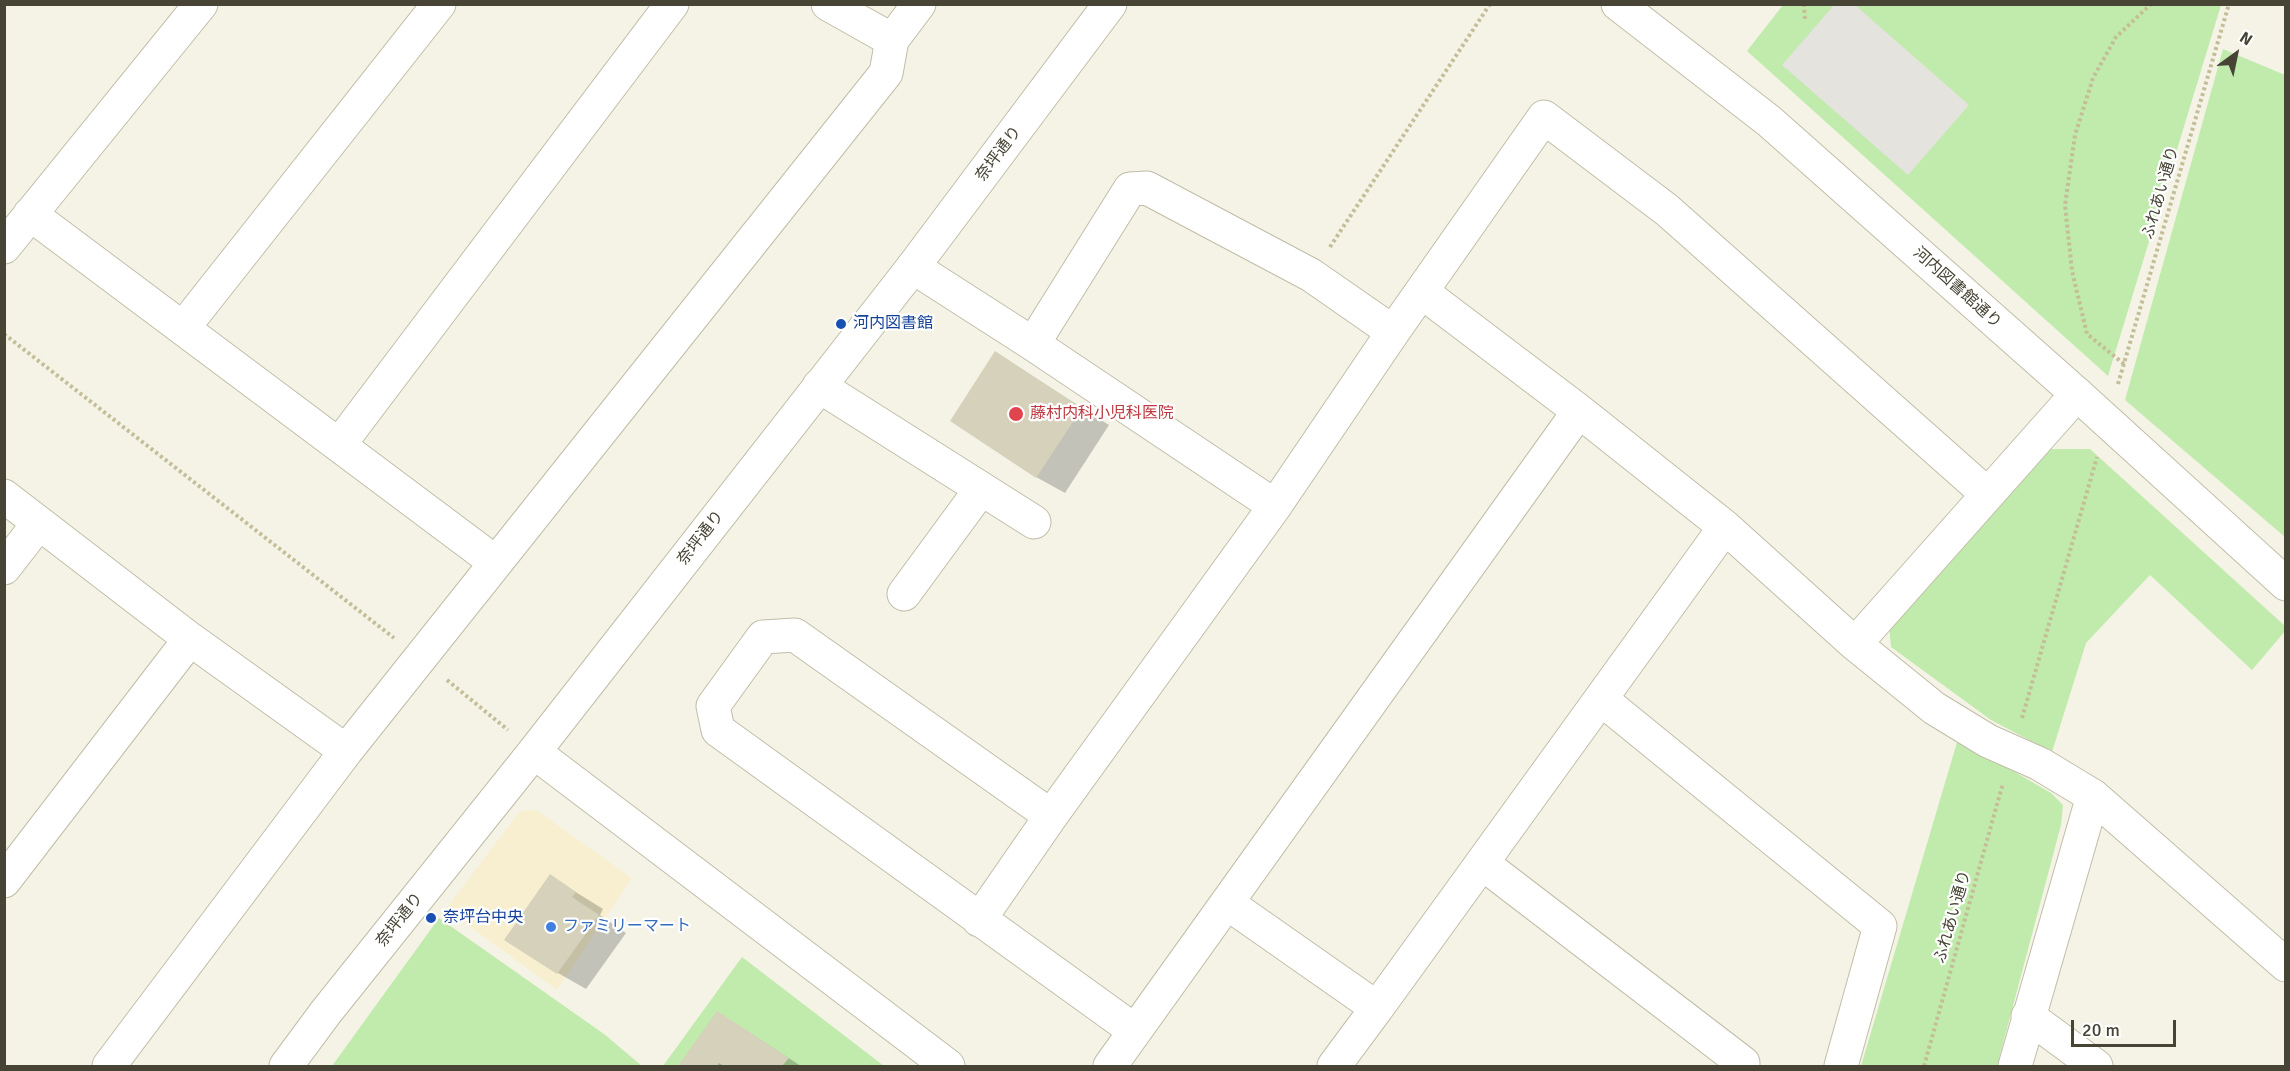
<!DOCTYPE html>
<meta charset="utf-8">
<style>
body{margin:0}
#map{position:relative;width:2290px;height:1071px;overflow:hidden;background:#f4f3e6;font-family:Signika,sans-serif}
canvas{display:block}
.frame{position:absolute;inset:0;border:6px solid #474435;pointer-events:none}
.north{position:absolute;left:2206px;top:24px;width:60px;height:60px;-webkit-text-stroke:4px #fff;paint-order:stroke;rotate:33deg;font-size:16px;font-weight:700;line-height:24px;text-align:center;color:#474435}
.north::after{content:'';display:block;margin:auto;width:21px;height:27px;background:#474435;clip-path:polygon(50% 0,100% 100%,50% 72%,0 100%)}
.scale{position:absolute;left:2071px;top:1020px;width:105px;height:27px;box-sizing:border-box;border:3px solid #474435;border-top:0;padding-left:8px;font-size:18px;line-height:21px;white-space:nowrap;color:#474435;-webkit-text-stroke:4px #fff;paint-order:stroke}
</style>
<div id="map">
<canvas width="2290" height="1071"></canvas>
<div class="frame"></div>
<div class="north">N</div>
<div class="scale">20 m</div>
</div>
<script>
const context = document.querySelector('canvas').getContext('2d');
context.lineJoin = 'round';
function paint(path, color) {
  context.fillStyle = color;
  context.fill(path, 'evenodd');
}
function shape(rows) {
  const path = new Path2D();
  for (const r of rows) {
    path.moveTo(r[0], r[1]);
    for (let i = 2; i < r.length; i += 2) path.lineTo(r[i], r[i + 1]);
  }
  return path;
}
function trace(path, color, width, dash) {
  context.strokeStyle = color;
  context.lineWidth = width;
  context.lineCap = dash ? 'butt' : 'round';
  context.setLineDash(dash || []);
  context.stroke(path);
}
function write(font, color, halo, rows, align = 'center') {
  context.font = font + ' Signika,"Noto Sans JP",sans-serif';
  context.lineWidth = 4.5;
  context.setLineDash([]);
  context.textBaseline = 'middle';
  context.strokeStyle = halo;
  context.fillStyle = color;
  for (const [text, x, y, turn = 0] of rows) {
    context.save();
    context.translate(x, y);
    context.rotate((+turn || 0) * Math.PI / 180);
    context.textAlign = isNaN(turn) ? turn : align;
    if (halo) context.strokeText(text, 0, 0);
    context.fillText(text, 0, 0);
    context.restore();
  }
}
paint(shape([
 [536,810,632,878,557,990,446,909,520,811]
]), '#f7efcf');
paint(shape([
 [1783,5,2221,5,2108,376,1747,51],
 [2223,49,2285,75,2285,537,2125,400],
 [2050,449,2090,449,2285,626,2286,630,2252,670,2150,575,2086,643,2052,752,1991,720,1891,647,1889,625],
 [1958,739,2051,793,2063,805,2061,825,1997,1066,1861,1066],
 [439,918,604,1034,642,1066,332,1066],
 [742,957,884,1066,663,1066]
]), '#c0ebac');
paint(shape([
 [1834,5,1855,5,1969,105,1908,175,1782,65]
]), '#e4e3de');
paint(shape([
 [996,353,1109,425,1065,493,1036,477],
 [550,876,603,909,600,915,626,933,586,989,558,973],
 [717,1013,736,1024,801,1066,680,1066]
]), '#0003');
paint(shape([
 [995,351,1082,408,1036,478,950,421],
 [550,874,576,892,572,897,599,915,557,974,504,940],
 [717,1011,789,1058,782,1066,724,1066,719,1063,717,1066,678,1066]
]), '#d6d1ba');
const minor = shape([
 [828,4,892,40],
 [30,214,495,562],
 [4,247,201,4],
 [913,267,1033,344,1275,506],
 [1422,292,1579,411,1725,527,1855,644,1934,708,1988,741,2040,764,2093,796,2286,965],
 [183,328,439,4],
 [1033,344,1130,189,1147,188,1311,275,1393,332],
 [819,386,1034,522],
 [339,445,672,4],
 [4,496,190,639,346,751],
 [4,568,39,523],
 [904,594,981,489],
 [1855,644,2077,394],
 [1601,699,1880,926,1841,1066],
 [534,752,948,1066],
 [1051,816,795,635,763,637,713,706,718,730,1135,1031],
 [1482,863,1743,1063,1743,1066],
 [4,881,190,639],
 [1227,903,1377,1008,1725,527],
 [979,920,1051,816,1275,506,1393,332,1544,117,1667,210,1987,494],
 [2028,1016,2096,1066],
 [109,1066,346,751,886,73,892,40,919,4],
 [1110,1066,1579,411],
 [1334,1066,1377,1008],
 [2015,1066,2093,796]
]);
const tertiary = shape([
 [1618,4,1769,121,2077,394,2286,584],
 [286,1066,326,1012,534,752,913,267,1110,4]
]);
trace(minor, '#c0bda8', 35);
trace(tertiary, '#c0bda8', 35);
trace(shape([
 [1804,4,1805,20],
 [1330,247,1490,4],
 [4,334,394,638],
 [2124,364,2087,334,2072,271,2065,205,2075,135,2093,78,2116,37,2151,4],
 [2118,384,2229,4],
 [447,680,508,730],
 [2022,718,2097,457],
 [1924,1066,2003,783]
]), '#c3bd98', 4, [3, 3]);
trace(minor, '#fff', 33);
trace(tertiary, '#fff', 33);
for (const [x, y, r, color] of [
 [841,324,6,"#1a4fb4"],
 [1016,414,8,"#e0444e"],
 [431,918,6,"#1a4fb4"],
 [551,927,6,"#3f7fe0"]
]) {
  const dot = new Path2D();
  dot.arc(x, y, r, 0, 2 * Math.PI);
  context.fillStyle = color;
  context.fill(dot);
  trace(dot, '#fff', 2);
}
write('16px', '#474435', '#fff', [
 ["奈坪通り",999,154,-53],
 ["ふれあい通り",2161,193,-74],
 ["河内図書館通り",1957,288,42],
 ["奈坪通り",701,538,-52],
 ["ふれあい通り",1953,917,-74],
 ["奈坪通り",400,920,-51]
]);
write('16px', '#164399', '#fff', [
 ["河内図書館",853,324],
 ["奈坪台中央",443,918]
], 'left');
write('16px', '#be3a42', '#fff', [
 ["藤村内科小児科医院",1030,414]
], 'left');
write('16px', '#366cbe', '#fff', [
 ["ファミリーマート",563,927]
], 'left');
</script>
